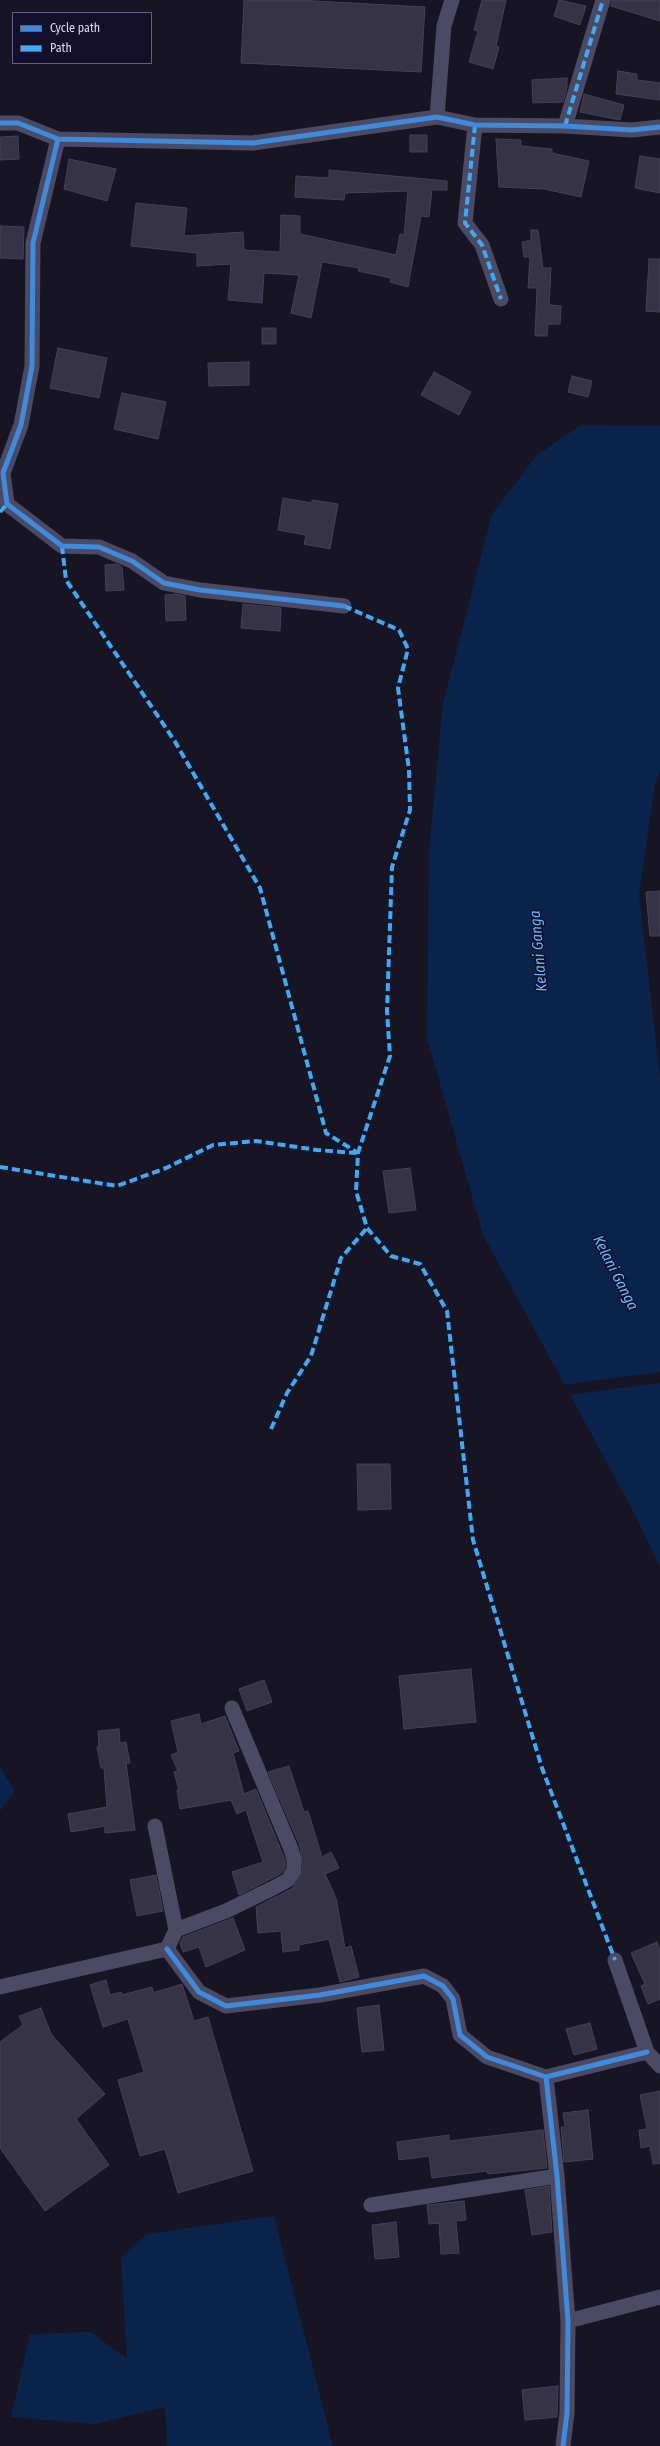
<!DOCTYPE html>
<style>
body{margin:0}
#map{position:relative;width:660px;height:2446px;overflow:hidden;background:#171524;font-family:"Fira Sans Condensed",sans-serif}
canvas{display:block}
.legend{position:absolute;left:12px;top:12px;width:140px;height:52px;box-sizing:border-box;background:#130f2a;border:1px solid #635f7f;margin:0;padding:5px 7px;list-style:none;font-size:12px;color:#dcd8ff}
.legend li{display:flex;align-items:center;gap:8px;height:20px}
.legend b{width:20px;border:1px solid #635f7f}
</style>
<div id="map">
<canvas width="660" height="2446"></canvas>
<ul class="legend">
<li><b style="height:5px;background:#408adc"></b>Cycle path</li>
<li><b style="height:5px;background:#3fa9f5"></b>Path</li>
</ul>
</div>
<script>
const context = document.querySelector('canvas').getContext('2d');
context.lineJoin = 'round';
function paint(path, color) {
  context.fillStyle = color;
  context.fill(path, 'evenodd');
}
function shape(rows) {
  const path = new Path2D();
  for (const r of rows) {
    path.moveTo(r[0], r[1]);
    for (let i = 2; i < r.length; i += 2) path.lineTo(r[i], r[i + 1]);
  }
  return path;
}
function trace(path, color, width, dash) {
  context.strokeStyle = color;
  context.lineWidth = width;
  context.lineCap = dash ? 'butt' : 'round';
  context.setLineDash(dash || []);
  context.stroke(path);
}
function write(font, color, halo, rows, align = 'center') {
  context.font = font + ' "Fira Sans Condensed",sans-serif';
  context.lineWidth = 3;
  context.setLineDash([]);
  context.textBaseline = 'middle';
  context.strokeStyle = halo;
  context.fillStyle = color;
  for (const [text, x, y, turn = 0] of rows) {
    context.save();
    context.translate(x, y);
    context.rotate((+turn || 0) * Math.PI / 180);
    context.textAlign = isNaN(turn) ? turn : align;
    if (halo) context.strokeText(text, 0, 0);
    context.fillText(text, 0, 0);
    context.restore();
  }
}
paint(shape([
 [581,425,660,426,660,770,655,784,639,895,660,1076,660,1567,632,1509,483,1235,427,1038,429,851,443,703,492,514,537,455],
 [0,1767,15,1791,0,1811],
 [274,2216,333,2446,167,2446,165,2407,95,2424,11,2417,30,2334,91,2332,127,2359,121,2257,147,2234]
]), '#0a234b');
paint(shape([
 [660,1372,660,1383,568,1395,562,1385]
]), '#171524');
const building = shape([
 [244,0,297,0,425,7,421,72,241,63,244,0],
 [482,0,506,0,496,46,499,47,493,69,469,62,478,31,474,30,482,0],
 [559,0,586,6,580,25,554,16,559,0],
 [612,0,660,0,660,21,611,6,612,0],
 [618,71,637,74,637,80,660,83,660,100,616,94,618,71],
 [567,78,567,88,563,102,533,103,532,80,567,78],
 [584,94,624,105,620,120,580,112,584,94],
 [410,135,427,135,427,152,410,152,410,135],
 [18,136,19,159,0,160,0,137,18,136],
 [496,139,521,140,521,146,552,149,552,153,589,161,581,197,544,189,499,187,496,139],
 [640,156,660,159,660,193,635,188,640,156],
 [69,159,116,169,107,201,64,189,69,159],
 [329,170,447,181,447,190,432,190,429,217,421,216,408,287,390,282,391,278,358,271,359,268,322,262,311,318,291,313,299,275,264,273,262,303,228,300,231,264,197,266,197,253,131,246,136,203,187,208,184,236,243,232,244,250,280,252,281,215,300,216,300,234,396,255,400,234,404,235,408,191,345,193,344,200,295,197,296,176,329,178,329,170],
 [0,226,24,227,23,259,0,258,0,226],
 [531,230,538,230,543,268,551,268,549,305,561,306,560,324,548,324,547,336,535,336,537,288,528,288,530,257,524,257,522,242,531,240,531,230],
 [649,259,660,259,660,312,646,311,649,259],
 [262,328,276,328,276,344,262,344,262,328],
 [58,348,107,358,99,398,50,388,58,348],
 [249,362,249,385,209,386,208,363,249,362],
 [434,372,471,392,459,415,421,395,434,372],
 [572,376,592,381,588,397,568,392,572,376],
 [122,393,166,402,158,439,114,429,122,393],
 [283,498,312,503,312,500,338,504,330,549,304,544,306,535,278,530,283,498],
 [117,564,122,567,124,590,106,591,105,565,117,564],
 [176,594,185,596,186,620,166,621,165,595,176,594],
 [243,604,281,608,280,631,241,628,243,604],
 [660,891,660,936,650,936,646,892,660,891],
 [410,1168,416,1210,389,1213,383,1171,410,1168],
 [357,1464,390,1464,391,1509,358,1510,357,1464],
 [471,1669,476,1722,404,1729,399,1676,471,1669],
 [264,1680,272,1702,247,1711,239,1689,264,1680],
 [199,1714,201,1724,225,1716,239,1751,233,1753,244,1794,256,1789,285,1860,285,1868,282,1873,239,1895,232,1872,263,1862,246,1810,237,1814,231,1800,180,1809,177,1790,179,1790,174,1772,178,1771,171,1755,178,1752,171,1721,199,1714],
 [119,1729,120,1743,126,1742,130,1763,126,1763,135,1830,105,1833,105,1826,71,1832,68,1814,107,1807,104,1768,101,1768,97,1747,99,1747,98,1731,119,1729],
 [289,1766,304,1812,308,1811,322,1857,331,1852,339,1868,325,1874,336,1898,345,1948,351,1946,359,1977,340,1982,329,1939,299,1945,299,1950,283,1952,281,1931,258,1933,256,1907,293,1888,303,1870,300,1846,268,1772,289,1766],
 [156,1875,163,1911,137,1916,130,1880,156,1875],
 [233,1918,245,1950,206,1967,199,1947,183,1952,180,1943,183,1937,233,1918],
 [657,1942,660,1950,660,1999,648,2004,641,1986,645,1984,631,1953,657,1942],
 [106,1980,110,1995,121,1992,122,1995,152,1987,153,1992,156,1992,182,1984,194,2021,208,2017,253,2171,178,2193,165,2149,140,2156,118,2080,144,2072,128,2019,103,2027,90,1985,106,1980],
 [379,2005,384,2050,362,2052,357,2008,379,2005],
 [41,2008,51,2034,105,2094,76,2119,109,2165,45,2211,0,2148,0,2042,23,2025,19,2016,41,2008],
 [590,2023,597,2049,574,2055,566,2029,590,2023],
 [660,2091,660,2163,653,2164,650,2146,641,2148,639,2130,647,2129,640,2095,660,2091],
 [588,2110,593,2159,564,2162,561,2127,565,2127,563,2113,588,2110],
 [543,2130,547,2168,488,2174,487,2171,432,2178,429,2156,399,2160,397,2142,449,2135,449,2141,543,2130],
 [549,2186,552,2232,532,2235,525,2190,549,2186],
 [464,2201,466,2220,456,2221,459,2253,441,2254,439,2223,429,2224,427,2205,464,2201],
 [396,2222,399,2257,375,2259,372,2225,396,2222],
 [558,2386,557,2417,525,2420,522,2390,558,2386]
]);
paint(building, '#363346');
trace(building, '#434058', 1);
trace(shape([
 [437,117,444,26,452,0],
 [0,123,18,123,58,139,253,143,437,117,475,125,565,126,632,130,660,127],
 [475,125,465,223,482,245,501,299],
 [565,126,603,0],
 [58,139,33,243,32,366,21,425,3,473,7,504,62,546,99,547,132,561,164,583,200,590,344,606],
 [176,1930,226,1911,273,1888,288,1880,294,1870,294,1859,291,1849,232,1708],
 [167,1949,199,1992,226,2006,320,1995,424,1976,443,1986,453,1999,460,2035,487,2057,546,2077],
 [615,1960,647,2052,660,2066],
 [0,1987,167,1949,176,1930,155,1826],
 [371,2205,557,2176],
 [568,2321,660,2297],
 [563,2446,567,2413,568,2321,557,2176,546,2077,647,2052]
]), '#4a4a65', 15);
trace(shape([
 [475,125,465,223,482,245,501,299],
 [565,126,603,0],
 [0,512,7,504],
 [62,546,66,580,174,740,260,888,326,1133,358,1153],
 [344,606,399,630,408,649,398,688,409,770,410,810,392,867,387,1011,390,1056,358,1153,356,1191,367,1228,391,1256,420,1264,447,1311,473,1540,542,1768,615,1960],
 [0,1167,117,1186,166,1168,213,1145,256,1141,317,1150,356,1153],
 [271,1429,287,1393,311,1356,341,1258,367,1228]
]), '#3fa9f5', 4, [8, 4]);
trace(shape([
 [0,123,18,123,58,139,253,143,437,117,475,125,565,126,632,130,660,127],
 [58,139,33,243,32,366,21,425,3,473,7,504,62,546,99,547,132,561,164,583,200,590,344,606],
 [167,1949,199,1992,226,2006,320,1995,424,1976,443,1986,453,1999,460,2035,487,2057,546,2077],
 [563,2446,567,2413,568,2321,557,2176,546,2077,647,2052]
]), '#408adc', 5);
write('italic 15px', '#6bf', '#130f2a', [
 ["Kelani Ganga",539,951,-95],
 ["Kelani Ganga",615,1273,63]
]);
</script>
